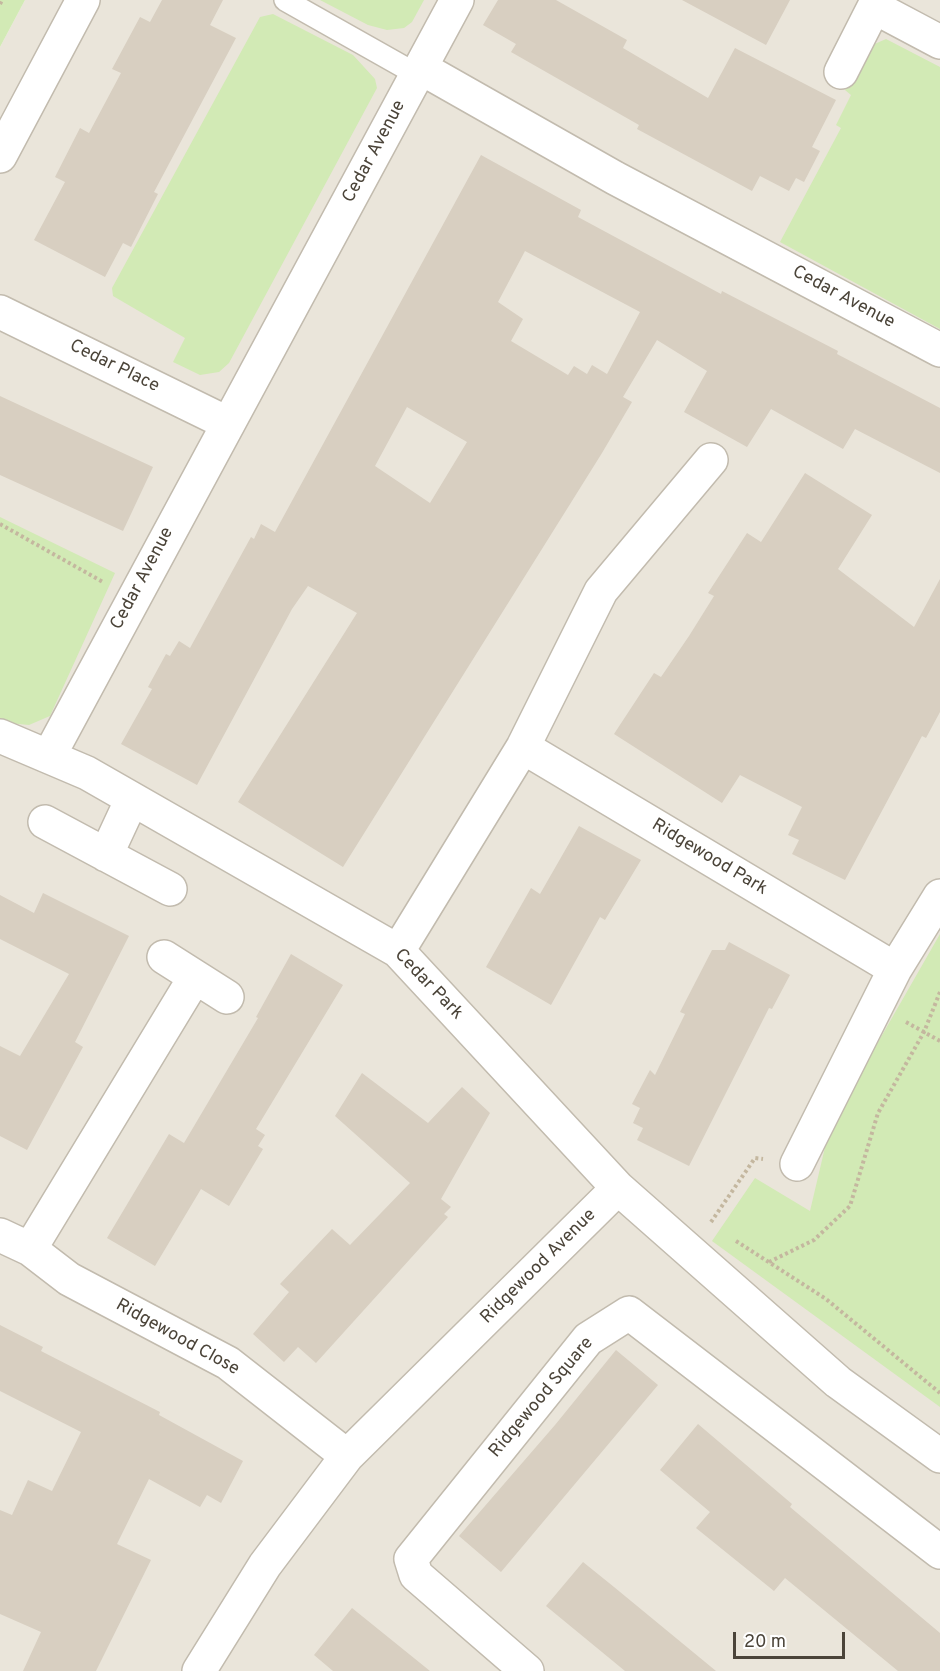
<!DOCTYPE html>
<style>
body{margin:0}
#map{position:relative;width:940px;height:1671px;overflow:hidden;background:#f6f3ec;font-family:Overpass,sans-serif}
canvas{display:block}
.scale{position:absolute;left:733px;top:1632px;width:112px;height:27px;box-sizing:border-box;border:3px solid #4b4439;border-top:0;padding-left:8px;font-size:18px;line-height:21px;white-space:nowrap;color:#4b4439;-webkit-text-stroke:4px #fff;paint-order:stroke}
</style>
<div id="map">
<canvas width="940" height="1671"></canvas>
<div class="scale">20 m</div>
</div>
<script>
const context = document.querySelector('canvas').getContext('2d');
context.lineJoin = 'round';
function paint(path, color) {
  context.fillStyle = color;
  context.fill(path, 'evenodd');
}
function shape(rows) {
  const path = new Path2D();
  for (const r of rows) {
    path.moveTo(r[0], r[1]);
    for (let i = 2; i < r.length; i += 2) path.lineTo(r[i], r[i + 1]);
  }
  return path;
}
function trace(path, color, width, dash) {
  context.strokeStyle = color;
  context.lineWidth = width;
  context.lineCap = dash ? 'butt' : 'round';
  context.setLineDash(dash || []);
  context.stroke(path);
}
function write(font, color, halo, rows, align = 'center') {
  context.font = font + ' Overpass,sans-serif';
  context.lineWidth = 4.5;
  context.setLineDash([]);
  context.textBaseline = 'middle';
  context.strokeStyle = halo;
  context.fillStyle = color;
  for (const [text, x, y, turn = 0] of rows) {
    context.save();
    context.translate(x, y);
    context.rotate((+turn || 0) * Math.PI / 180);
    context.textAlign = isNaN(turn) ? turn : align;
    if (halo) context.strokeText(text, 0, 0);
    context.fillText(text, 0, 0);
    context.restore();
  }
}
paint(shape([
 [25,0,940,0,940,1671,0,1671,0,47]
]), '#eae5da');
paint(shape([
 [0,0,25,0,0,47],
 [320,0,424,0,412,22,404,28,387,30,368,25],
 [273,14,353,55,375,79,377,88,229,363,219,372,200,375,173,362,185,338,113,296,112,288,260,17],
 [886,39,940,67,940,329,780,242,841,128,836,125,851,95,845,90,870,46],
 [0,517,115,573,50,716,29,725,8,723,0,719],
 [940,934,940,1407,712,1241,755,1178,810,1211,830,1126]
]), '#d2eab5');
paint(shape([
 [162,0,223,0,210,25,236,38,154,192,158,194,131,247,123,243,105,277,34,240,65,182,55,177,80,128,89,133,121,73,112,69,140,17,150,22],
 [498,0,556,0,627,40,623,48,708,98,735,48,836,100,812,147,820,151,804,182,796,178,789,191,760,176,752,191,637,129,639,125,511,52,516,44,483,25],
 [682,0,790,0,766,45],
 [481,155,581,210,578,217,721,294,722,291,838,351,837,354,940,408,940,473,855,429,843,449,771,409,747,447,684,412,707,371,657,340,623,397,632,402,602,453,343,867,238,802,357,613,308,586,292,609,197,785,121,744,152,689,148,687,166,654,170,656,179,641,190,648,251,537,254,539,261,524,275,532],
 [525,251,640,312,607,374,592,365,587,374,574,366,568,375,511,341,523,319,498,302],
 [407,407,467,442,430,503,375,466],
 [0,396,153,467,123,531,0,475],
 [805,473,872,515,838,569,914,627,940,579,940,712,926,738,922,736,845,880,792,854,799,840,788,835,802,807,740,775,722,803,614,734,654,673,661,677,689,636,714,596,708,593,747,533,761,542],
 [579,826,641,860,605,920,600,917,551,1005,486,967,531,888,540,894],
 [43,893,129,936,75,1042,83,1047,27,1150,0,1136,0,1046,20,1056,69,974,0,939,0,895,34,913],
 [729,942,790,975,772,1009,769,1008,689,1166,637,1140,643,1128,633,1123,640,1108,632,1104,650,1070,655,1075,685,1014,680,1012,712,950,725,950],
 [291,954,343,985,256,1129,265,1135,258,1146,263,1149,229,1206,201,1189,155,1266,107,1238,169,1134,184,1143,258,1018,256,1017],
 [362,1073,428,1123,462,1087,490,1113,441,1199,451,1207,444,1214,448,1217,316,1363,298,1347,284,1362,253,1334,289,1292,280,1284,332,1229,350,1245,410,1183,335,1116],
 [0,1325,43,1347,41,1351,160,1412,159,1415,243,1461,221,1503,207,1495,200,1507,149,1479,117,1544,151,1560,96,1671,23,1671,41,1632,0,1614,0,1510,12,1515,28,1480,52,1491,81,1432,0,1391],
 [616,1350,658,1385,501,1572,459,1536,555,1425],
 [698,1424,792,1504,790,1507,940,1633,940,1671,898,1671,785,1578,774,1591,696,1528,710,1512,660,1470],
 [583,1562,614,1587,716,1671,625,1671,546,1606],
 [352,1608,430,1671,333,1671,314,1655]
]), '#d8cfc1');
const lane = shape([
 [285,0,416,74]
]);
const street = shape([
 [421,68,615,178,940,350],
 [841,72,874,7,940,42],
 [0,156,83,0],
 [0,312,227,423],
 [0,736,87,773,398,951,618,1188,838,1382,940,1456],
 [523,747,895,969,797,1164],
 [49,756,457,0],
 [45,822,170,889],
 [106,855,132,799],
 [398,951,523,747,601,591,711,460],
 [164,957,227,997],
 [895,969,940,896],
 [0,1235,30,1249,69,1279,228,1363,347,1456],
 [30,1249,195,977],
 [199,1671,265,1565,347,1456,618,1188],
 [527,1671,416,1575,411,1559,588,1339,629,1313,940,1552]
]);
trace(lane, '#c2bbae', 24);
trace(street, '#c2bbae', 36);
trace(shape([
 [0,4,2,0],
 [0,524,103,582],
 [906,1022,940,1041],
 [711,1222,755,1158,763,1159],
 [736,1241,826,1299,940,1393],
 [769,1262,814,1240,850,1206,878,1113,924,1032,940,992]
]), '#c4b79f', 4, [3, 3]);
trace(lane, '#fff', 21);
trace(street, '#fff', 33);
write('18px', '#4b4439', '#fff', [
 ["Cedar Avenue",375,152,-62],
 ["Cedar Avenue",843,298,28],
 ["Cedar Place",114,367,26],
 ["Cedar Avenue",143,579,-62],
 ["Ridgewood Park",709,858,31],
 ["Cedar Park",428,985,46],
 ["Ridgewood Avenue",539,1267,-45],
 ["Ridgewood Close",177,1338,29],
 ["Ridgewood Square",542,1398,-50]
]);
</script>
